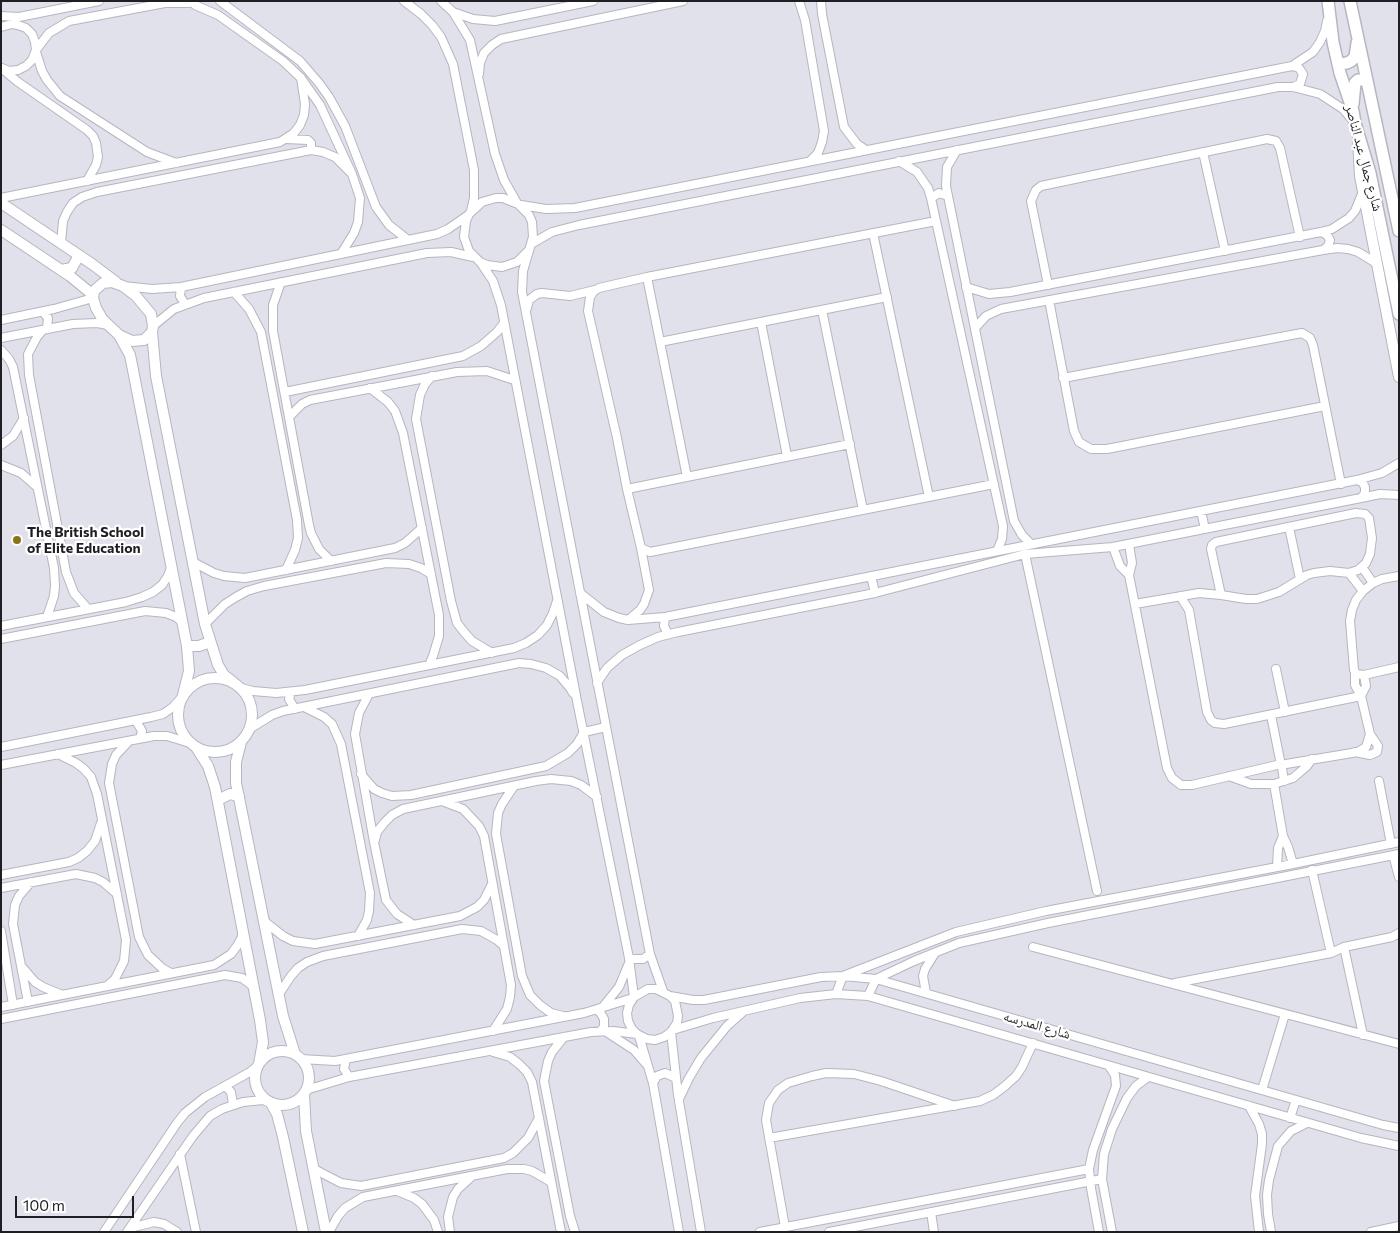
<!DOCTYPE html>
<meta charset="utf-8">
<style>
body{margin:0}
#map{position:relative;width:1400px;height:1233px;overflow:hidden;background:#e0e1eb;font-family:Commissioner,sans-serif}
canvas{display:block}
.frame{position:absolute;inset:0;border:2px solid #1f1f23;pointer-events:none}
.scale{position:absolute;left:15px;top:1196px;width:119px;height:22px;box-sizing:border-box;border:2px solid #1f1f23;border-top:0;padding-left:6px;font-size:15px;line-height:18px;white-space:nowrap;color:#1f1f23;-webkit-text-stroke:4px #fff;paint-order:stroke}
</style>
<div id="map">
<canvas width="1400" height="1233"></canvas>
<div class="frame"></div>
<div class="scale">100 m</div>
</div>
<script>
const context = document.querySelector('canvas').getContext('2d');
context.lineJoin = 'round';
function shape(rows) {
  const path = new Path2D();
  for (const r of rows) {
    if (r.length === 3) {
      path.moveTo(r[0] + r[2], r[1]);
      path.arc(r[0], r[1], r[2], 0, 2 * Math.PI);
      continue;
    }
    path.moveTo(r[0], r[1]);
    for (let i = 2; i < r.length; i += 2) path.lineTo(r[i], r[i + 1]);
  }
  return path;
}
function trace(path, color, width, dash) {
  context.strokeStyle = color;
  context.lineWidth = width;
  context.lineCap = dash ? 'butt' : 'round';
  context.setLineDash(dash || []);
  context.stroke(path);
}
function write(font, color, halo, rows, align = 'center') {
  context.font = font + ' Commissioner,"Noto Naskh Arabic",sans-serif';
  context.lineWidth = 4.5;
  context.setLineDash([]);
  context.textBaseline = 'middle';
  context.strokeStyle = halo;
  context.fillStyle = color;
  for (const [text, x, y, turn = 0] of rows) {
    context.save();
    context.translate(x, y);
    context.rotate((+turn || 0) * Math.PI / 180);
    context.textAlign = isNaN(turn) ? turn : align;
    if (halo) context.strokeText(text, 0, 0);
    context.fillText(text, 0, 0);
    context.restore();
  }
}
const minor = shape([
 [220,1,300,61,319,83,329,97,345,126,376,207,389,225,408,240],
 [404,1,421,14,432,25,441,37,453,64,474,170,474,198,471,211],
 [441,1,453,12,470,40,495,154,504,180,517,203],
 [799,1,805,20,824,131,822,142,818,153,810,161],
 [821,1,822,14,844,127,857,144,866,150],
 [195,5,218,15,283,61,301,78,320,105,352,174,360,198,358,222,354,233,341,254],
 [453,12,473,19,495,21,593,1],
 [1,16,19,17,99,1],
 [1,27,12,24,18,25,26,28,32,34,35,42,36,50,32,60,26,66,18,70,9,71,2,68],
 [36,50,49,33,69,21,165,3,189,3],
 [36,52,42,71,47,80,60,96,147,152,176,163],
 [1292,66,1299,68,1303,74,1300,84,1293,87],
 [1,68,18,82,87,130,93,136,96,143,98,157,96,165,87,181],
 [479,74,480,63,484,53,492,45,501,39,683,1],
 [286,139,308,140,311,143,311,150],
 [957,150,947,167,946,186,1014,521,1022,535,1031,544],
 [1203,152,1225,251],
 [899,161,917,172,928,188,931,198,1003,526,1002,539,997,551],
 [1,198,280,142,294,133,300,125,304,115,305,104,301,78],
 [931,198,939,193,948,196],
 [521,205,546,209,575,208,1292,66,1313,52,1320,42,1325,31,1327,21],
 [936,221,647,277,599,288,594,291,590,297,588,311,617,438,627,489,641,548,650,552,994,484],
 [1321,232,1327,235,1330,240,1328,246,1323,250],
 [873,233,929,497],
 [61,243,63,221,67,212,73,203,82,197,97,192,311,150,323,152,335,157,352,174],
 [531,244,552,232,579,225,1278,87,1293,87,1320,94,1343,109,1355,123],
 [528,251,517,262,502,267,487,265,480,262,469,251,464,237,466,221,469,214,482,202,496,198,503,198,518,204,529,215,532,222,533,237,523,271,522,292,650,954,663,991],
 [481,263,493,281,501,305,577,701,629,958,634,997,629,1005,627,1013,628,1021,632,1029,637,1034,647,1039,655,1040,664,1037,671,1032,677,1023,678,1016,675,1001,670,996,656,989,648,989,634,997],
 [647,277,687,477],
 [281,282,273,305,273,331,309,525,311,533,319,549,331,561],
 [1048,285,1031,201,1036,190,1041,186,1267,139,1276,141,1280,148,1300,237],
 [123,286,152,289,181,287,437,234,448,229,467,216],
 [181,287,180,296,185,304],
 [966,287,989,294,1010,292,1321,232,1332,229,1349,218,1355,211,1362,194],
 [234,292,249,309,261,332,297,520,298,538,295,550,286,570],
 [1049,300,1074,431,1079,442,1091,449,1107,449,1325,406],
 [527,308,529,300,537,294,542,293,570,296,595,290],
 [822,310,863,510],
 [43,312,48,318,47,329],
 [1,320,54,309,93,298],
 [761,322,787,456],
 [153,326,174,309,204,298,427,253,451,252,473,257],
 [975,328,986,316,1001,309,1323,250,1337,248,1348,249,1358,252,1376,263],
 [43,330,37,337,28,354,29,375,66,572,74,593,88,609],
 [1,338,73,324,97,323,108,325],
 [660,342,887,297],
 [1,350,9,359,13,367,54,568,55,586,54,596,47,617],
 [432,376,425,384,420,395,416,419,451,601,457,623,464,632,472,641,492,653],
 [1063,378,1302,333,1310,338,1313,345,1341,484],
 [370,388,388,402,395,411,403,433,439,615,439,636,433,656,429,665],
 [285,392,463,356,481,346,497,332,504,323],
 [289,417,302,404,310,400,457,372,487,371,514,380],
 [1,445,13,436,24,418],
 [1,465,21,473,37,487],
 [1357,480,1362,482,1365,487,1365,493,1361,498],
 [627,489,850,444],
 [1201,511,1205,529],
 [1289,527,1300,579],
 [1129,544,1132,563,1129,575,1167,768,1172,778,1181,785,1192,785,1277,765],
 [1113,547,1120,566,1129,575],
 [1025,554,1097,891],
 [193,562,214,573,224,576,245,578,395,548,405,543,422,528],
 [1362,567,1373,583],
 [1349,573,1363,591],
 [871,576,875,593],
 [1399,576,1382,579,1373,583,1363,591,1356,600,1352,610,1350,621,1354,670,1356,674,1364,675,1399,667],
 [580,593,604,612,619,618,628,620,665,617,1357,480,1382,473,1399,463],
 [1180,596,1189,610,1207,712,1211,720,1215,723,1224,724,1361,696,1366,686,1364,675],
 [1135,604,1199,593,1221,595,1211,549,1212,545,1216,542,1356,513,1365,514,1369,518,1372,538,1370,554,1366,563,1358,570,1349,573,1330,571,1314,573,1307,575,1279,592,1257,599,1246,599,1221,595],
 [665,617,664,626,668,634],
 [628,620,640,610,644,604,649,590,641,548],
 [205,624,225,604,236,597,247,591,264,586,386,563,409,564,421,568,431,574],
 [1,626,126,602,142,597,153,592,162,585,168,576,171,568],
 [1,639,145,611,166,613,176,617,182,622],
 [1276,669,1285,712],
 [597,683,607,668,622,655,640,645,658,637,678,632,875,593,1025,554,1113,547,1361,498,1380,494,1399,495],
 [241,688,253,691,276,693,305,690,514,648,526,643,538,635,547,625,553,613,557,601],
 [291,692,289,699,295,709],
 [369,694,359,713,355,734,374,842,386,900,397,914,414,925],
 [306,708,324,717,332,724,341,744,370,893,369,911,367,920,358,936],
 [1271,715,1280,760],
 [136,721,142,731,140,738],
 [251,728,272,715,283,711,519,663,531,664,546,668,560,676,570,688,573,693],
 [129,741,116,755,112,764,109,783,139,937,148,955,162,968,171,973],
 [1,747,151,717,163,714,173,707,182,697],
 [1355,752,1370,755,1377,752,1378,746,1370,734],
 [58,754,76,763,84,769,91,777,97,794,126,940,124,961,115,979,107,986],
 [1286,764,1358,752,1366,747,1370,734,1361,696,1355,685,1355,672],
 [1,765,154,736,167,736,190,743],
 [1282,768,1284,781],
 [361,774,374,789,382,793,392,796,411,795,546,766,568,753,577,744,584,732,606,727],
 [1229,776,1251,784,1274,784,1293,778,1307,766,1312,759],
 [1379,781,1391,844],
 [1274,784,1283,836,1288,847,1293,864],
 [514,786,502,804,498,813,496,834,522,976,530,995,540,1005,551,1013,563,1016],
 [442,801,463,809,479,826,484,836,511,985,510,997,507,1009,493,1031],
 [375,840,377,832,384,823,392,815,403,809,536,781,551,779,571,781,581,785,597,797],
 [1393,855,1399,877],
 [1277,867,1278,848,1283,836],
 [1312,870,1331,953],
 [1,875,69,862,78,858,87,851,95,841,101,823],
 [1,888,76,874,95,878,103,882,117,894],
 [264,921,283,936,293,941,315,944,460,916,477,907,484,900,492,884],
 [1,931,13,1005],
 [1033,947,1399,1044],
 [1344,947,1363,1035],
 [629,958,633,959,643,959,650,954],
 [23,968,35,982,43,987,60,994],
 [1175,983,1331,953,1344,947,1392,937,1399,933],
 [926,993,923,976,925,969,935,953],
 [279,994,291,976,298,968,307,962,323,956,462,929,481,931,497,940,504,946],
 [836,994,843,976,956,932,1046,911,1293,864,1399,842],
 [670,996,693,1000,704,1000,821,977,843,976,876,979,1383,1125,1399,1128],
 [868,996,876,979,914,961,959,943,1048,923,1399,854],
 [28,1002,13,924,15,905,19,896,31,882],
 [1,1007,214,965,231,954,237,946,242,937,242,932],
 [602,1008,619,987,629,963],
 [596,1010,600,1012,604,1019,604,1027,600,1031],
 [1,1019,225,975,242,978,254,987],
 [673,1030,713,1018,800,998,836,994,868,996,1361,1138,1399,1146],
 [671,1032,678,1095,701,1232],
 [608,1033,634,1050,647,1065],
 [639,1036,653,1083,679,1232],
 [564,1037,552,1052,548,1061,544,1081,570,1216,575,1232],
 [493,1052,510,1057,519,1064,527,1072,532,1082,561,1232],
 [301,1059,335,1061,584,1013,633,998],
 [346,1059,344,1069,349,1077],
 [653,1083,657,1076,665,1073,676,1078],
 [225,1086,231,1092,233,1104],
 [306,1090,349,1077,591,1032,613,1031,637,1034],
 [1262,1090,1285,1014],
 [679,1099,689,1078,701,1058,727,1026,744,1011],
 [1249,1106,1259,1124,1262,1134,1262,1144,1255,1196,1259,1232],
 [1290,1118,1296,1100],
 [769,1138,980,1101,993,1095,1005,1086,1016,1076,1022,1067,1033,1043],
 [180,1154,196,1232],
 [314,1169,341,1183,361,1186,504,1158,513,1153,528,1138,539,1118],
 [397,1191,414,1198,422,1204,434,1220,438,1232],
 [931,1212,934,1232],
 [785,1227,766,1120,769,1103,778,1090,788,1083,812,1076,826,1073,854,1074,881,1081,955,1106],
 [130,1228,154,1222,164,1224,177,1232],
 [104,1232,177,1123,185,1113,205,1097,250,1072,259,1065],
 [127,1232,193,1136,210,1116,222,1109,243,1102,263,1100,270,1102],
 [329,1232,338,1216,345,1208,363,1197,507,1169,524,1169,532,1171,551,1182],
 [450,1232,448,1217,453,1197,458,1189,471,1177],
 [760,1232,1089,1169],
 [829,1232,1102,1179],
 [1099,1232,1091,1188,1089,1169,1093,1150,1116,1086,1115,1075,1109,1066],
 [1112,1232,1102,1179,1104,1154,1112,1129,1127,1098,1136,1086,1148,1077],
 [1271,1232,1268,1214,1267,1195,1269,1180,1278,1146,1291,1131,1307,1123],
 [1371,1232,1399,1226]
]);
const tertiary = shape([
 [1358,139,1360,176,1399,377],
 [1,203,92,264,116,282],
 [1,230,70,276,93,295],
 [61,270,72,268,77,259,77,254],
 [112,282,123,286,136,296,151,314,153,326,152,332,144,340,132,341,119,335,103,320,96,308,93,298,94,291,103,283,112,282],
 [152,332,156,376,205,624,218,665,224,675,233,682],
 [119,335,130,355,132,365,187,646,189,671,183,695],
 [187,646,199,646,210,642],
 [215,715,37],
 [241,742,236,762,236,783,283,1016,295,1054],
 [196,747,208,766,215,787,260,1020,263,1042,259,1064],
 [218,800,230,794,239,796],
 [282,1078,27],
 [304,1094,306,1131,326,1232],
 [271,1103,277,1114,283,1137,303,1232]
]);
const secondary = shape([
 [1328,1,1333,42,1340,73,1353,111,1355,123,1370,173,1399,314],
 [1350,1,1399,231],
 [1338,64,1347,63,1351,61,1355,57,1357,43],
 [1353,104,1355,83,1358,80,1366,80]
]);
trace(minor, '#b5b6c0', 10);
trace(tertiary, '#b5b6c0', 12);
trace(secondary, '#b5b6c0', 14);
trace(minor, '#fff', 8);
trace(tertiary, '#fff', 10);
trace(secondary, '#fff', 11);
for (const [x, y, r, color] of [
 [17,540,5,"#8a7316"]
]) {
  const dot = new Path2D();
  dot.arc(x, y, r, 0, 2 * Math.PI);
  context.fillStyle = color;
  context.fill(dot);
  trace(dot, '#fff', 2);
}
write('14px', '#1f1f23', '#fff', [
 ["شارع جمال عبد الناصر",1364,158,75],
 ["شارع المدرسه",1037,1025,16]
]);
write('bold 14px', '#1f1f23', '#fff', [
 ["The British School",27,532],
 ["of Elite Education",27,548]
], 'left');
</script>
